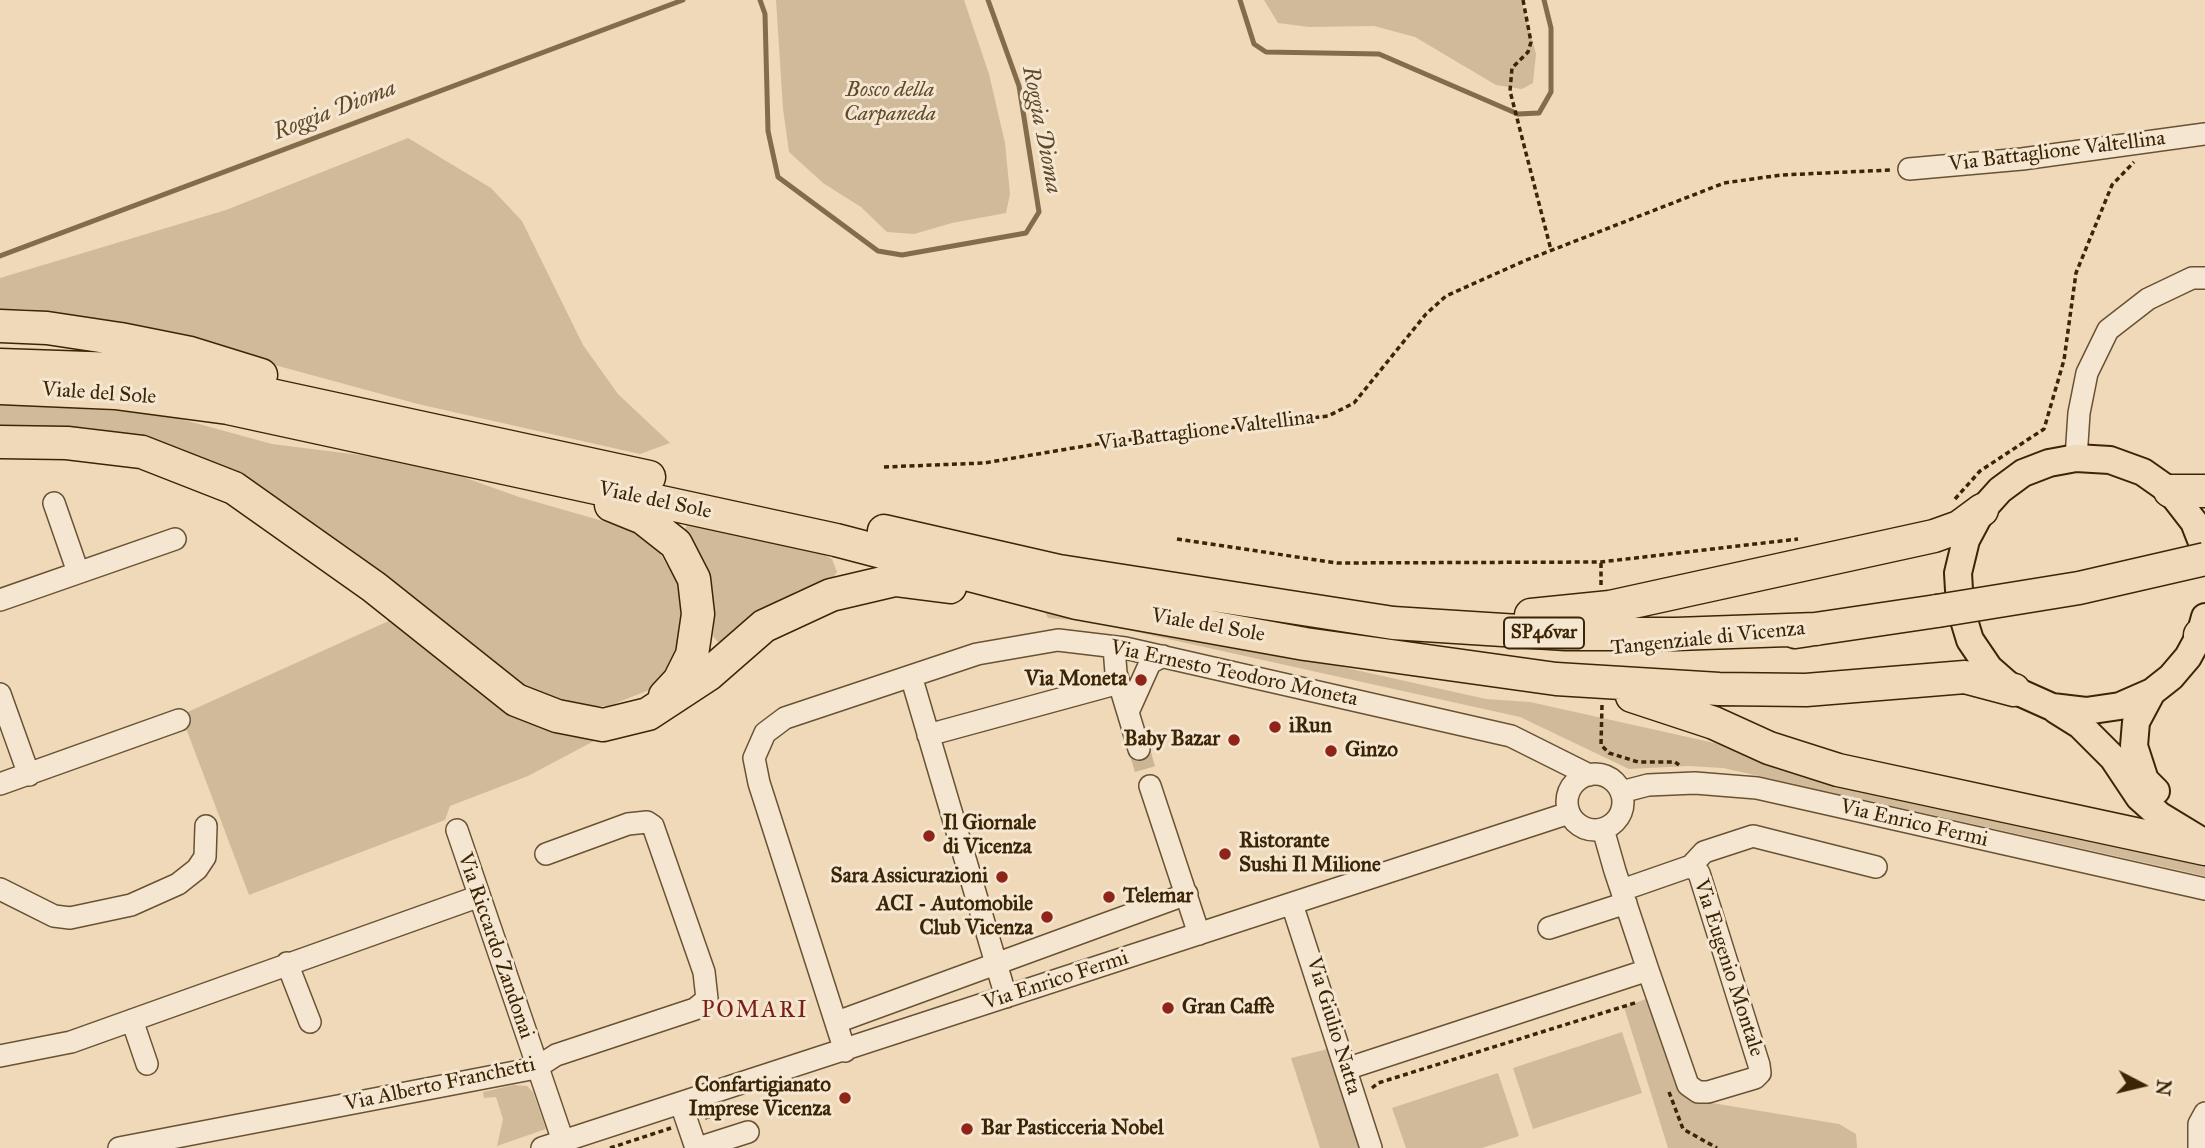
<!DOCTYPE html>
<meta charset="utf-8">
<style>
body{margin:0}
#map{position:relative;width:2205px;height:1148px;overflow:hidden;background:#efd9b9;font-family:"IM FELL Great Primer",serif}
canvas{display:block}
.north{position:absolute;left:2107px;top:1050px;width:70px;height:70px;-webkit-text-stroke:5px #f5e6d2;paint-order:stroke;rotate:97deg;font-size:19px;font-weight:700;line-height:28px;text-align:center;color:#3c2504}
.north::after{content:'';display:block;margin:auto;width:24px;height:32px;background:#3c2504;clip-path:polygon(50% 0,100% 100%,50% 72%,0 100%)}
</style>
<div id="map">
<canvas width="2205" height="1148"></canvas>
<div class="north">N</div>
</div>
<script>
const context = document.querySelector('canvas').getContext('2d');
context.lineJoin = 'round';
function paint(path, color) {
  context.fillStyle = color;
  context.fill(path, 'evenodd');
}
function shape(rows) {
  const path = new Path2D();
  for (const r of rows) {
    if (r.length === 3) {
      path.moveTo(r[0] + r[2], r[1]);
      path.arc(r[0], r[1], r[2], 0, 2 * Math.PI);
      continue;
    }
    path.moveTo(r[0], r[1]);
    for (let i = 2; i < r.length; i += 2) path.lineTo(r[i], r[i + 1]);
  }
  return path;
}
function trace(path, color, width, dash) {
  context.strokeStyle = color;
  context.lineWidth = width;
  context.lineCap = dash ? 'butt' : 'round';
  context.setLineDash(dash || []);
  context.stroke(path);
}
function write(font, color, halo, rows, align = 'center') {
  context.font = font + ' "IM FELL Great Primer",serif';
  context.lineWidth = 6;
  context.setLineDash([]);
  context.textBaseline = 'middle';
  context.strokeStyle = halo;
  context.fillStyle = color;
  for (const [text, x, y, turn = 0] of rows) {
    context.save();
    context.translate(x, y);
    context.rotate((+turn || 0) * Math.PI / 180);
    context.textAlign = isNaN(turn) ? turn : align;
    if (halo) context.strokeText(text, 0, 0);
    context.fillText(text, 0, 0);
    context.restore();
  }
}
paint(shape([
 [776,0,964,0,989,74,1005,143,1010,194,1006,213,952,223,914,234,887,232,861,207,823,183,789,152,783,109],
 [1264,0,1521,0,1536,54,1533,83,1522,89,1496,85,1415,37,1374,26,1309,27,1278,23],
 [408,138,491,188,522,221,583,345,618,394,670,443,640,454,418,404,135,327,26,309,0,310,0,278,226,210],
 [0,404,133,412,177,418,272,444,424,463,519,497,634,530,655,545,678,584,683,634,675,662,659,686,609,706,578,706,549,698,510,679,438,618,242,482,171,446,133,436,84,427,0,430],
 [696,524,813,549,832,559,837,572,832,579,797,591,731,639,718,642,713,636,715,608,708,575,682,535,687,525],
 [1043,609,1104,614,1486,699,1530,702,2205,852,2205,876,1723,768,1688,766,1629,769,1520,717,1141,633,1086,621,1048,618],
 [393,619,609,733,528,776,450,806,445,820,249,895,181,715],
 [1646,999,1675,1084,1688,1099,1839,1124,1856,1134,1857,1148,1668,1148,1624,1007],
 [1622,1032,1642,1093,1533,1129,1513,1068],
 [1328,1049,1363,1148,1320,1148,1291,1058],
 [1498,1073,1519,1136,1482,1148,1406,1148,1392,1108],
 [514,1085,527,1086,533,1092,546,1129,497,1146,503,1119,496,1097,484,1098,483,1092]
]), '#d1ba9a');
trace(shape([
 [760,0,765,14,768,131,778,177,878,251,902,255,1026,233,1039,212,1019,86,988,0],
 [1240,0,1254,44,1266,52,1379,54,1518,114,1539,113,1551,92,1551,28,1544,0],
 [0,256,683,0]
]), '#836c4b', 5);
trace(shape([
 [1139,749,1150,786]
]), '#cbb595', 21, [21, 10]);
const minor = shape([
 [1909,169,2022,159,2205,134],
 [2076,458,2079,413,2087,373,2108,330,2148,299,2192,278,2205,278],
 [54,503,78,572],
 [0,600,175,539],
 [1114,647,1116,673,1139,749],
 [911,676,1006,997],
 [0,694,29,775],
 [1128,712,1150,663,1163,656],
 [928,735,1119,683],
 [1595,802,28],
 [0,784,179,720],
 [1150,786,1199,934],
 [1621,792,1648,785,1695,783,1757,788,2205,889],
 [1603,829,1615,871,1648,970,1688,1085,1698,1092,1708,1092,1755,1078,1760,1073,1759,1065,1699,873,1691,866,1622,890],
 [457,830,563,1141],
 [1691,866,1704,852,1753,836,1876,867],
 [0,889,54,916,70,918,131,905,178,884,197,869,205,857,206,826],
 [1292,904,1371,1148],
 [1549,928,1626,903],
 [287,963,310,1022],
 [132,1020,147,1064],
 [837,1022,1187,894],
 [845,1051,759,783,754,758,765,733,785,718,977,654,1058,640,1125,648,1511,736,1589,775],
 [0,1056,71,1042,477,897],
 [1346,1069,1648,970],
 [681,1104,696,1148],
 [119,1148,536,1068,556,1055,695,1009,707,999,704,972,653,826,647,822,628,824,546,854],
 [542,1148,1569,813],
 [698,1148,748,1132],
 [2199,1148,2199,1124,2205,1113]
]);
const major = shape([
 [2205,550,2194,522,2170,491,2143,472,2110,460,2076,458,2049,463,2023,473,2000,490,1982,510,1966,540,1958,573,1960,607,1970,640,1989,668,2014,690,2052,707,2086,711,2120,706,2152,692,2171,677,2188,657,2200,635,2205,617],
 [2152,692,2136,722,2134,746,2145,780,2156,791],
 [2056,710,2080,725,2113,758,2139,797,2159,815,2205,843]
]);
const highway = shape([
 [0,326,47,328,120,339,190,353,261,375],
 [0,365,117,369,229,386,649,477],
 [0,388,115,393,228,408,836,540,1077,603,1305,644,1556,679,1719,689,1806,690,1965,677,2014,690],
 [0,442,67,443,142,452,234,488,374,587,516,700,557,716,603,725,648,714,709,674,764,626,831,595,895,580,950,587],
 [2170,491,2205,491],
 [611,505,643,518,676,544,694,579,698,614,692,655,679,681,665,696],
 [884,531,1059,571,1393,623,1566,634,1676,634,1816,629],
 [1531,615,1610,607,1934,536,1959,527,1982,510],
 [1795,632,1937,611],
 [2200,635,2205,633],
 [1632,696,1714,723,1769,748,1838,770,2205,849]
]);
trace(minor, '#695231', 24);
trace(major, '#3c2504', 30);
trace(highway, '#3c2504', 35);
trace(shape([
 [1523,0,1531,42,1528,52,1512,68,1510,91,1551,250],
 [884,467,984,463,1103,443,1328,416,1354,403,1426,314,1446,296,1524,261,1724,183,1781,175,1891,170],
 [1955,499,1980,471,2044,429,2064,360,2076,273,2112,185,2134,162],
 [1177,539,1337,563,1601,562,1798,539],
 [1601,585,1601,562],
 [1602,705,1601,745,1609,753,1638,762,1675,762,1679,765],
 [1372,1088,1378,1083,1638,1002],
 [1669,1092,1683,1129,1717,1148],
 [705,1118,740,1107],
 [610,1148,671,1128]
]), '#3c2504', 3.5, [5, 3.5]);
trace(minor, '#f5e6d2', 21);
trace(major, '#efd9b9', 26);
trace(highway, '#efd9b9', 32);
const highwayBridge = shape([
 [1937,611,2079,588,2205,559]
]);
trace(highwayBridge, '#3c2504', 35, []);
trace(highwayBridge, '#efd9b9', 32);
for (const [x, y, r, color] of [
 [1141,680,7,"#8f2418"],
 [1275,727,7,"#8f2418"],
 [1234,740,7,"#8f2418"],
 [1331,751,7,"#8f2418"],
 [929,836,7,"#8f2418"],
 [1225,854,7,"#8f2418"],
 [1002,877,7,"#8f2418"],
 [1109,897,7,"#8f2418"],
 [1047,917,7,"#8f2418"],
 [1168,1008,7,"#8f2418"],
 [845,1098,7,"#8f2418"],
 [967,1129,7,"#8f2418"]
]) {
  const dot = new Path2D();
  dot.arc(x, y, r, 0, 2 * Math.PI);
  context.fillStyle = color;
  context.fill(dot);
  trace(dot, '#f5e6d2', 2.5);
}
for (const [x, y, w] of [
 [1544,633,80]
]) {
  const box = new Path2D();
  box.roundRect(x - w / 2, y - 15.5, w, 31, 5);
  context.fillStyle = '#f5e6d2';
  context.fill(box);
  trace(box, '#3c2504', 2);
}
write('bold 19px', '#3c2504', null, [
 ["SP46var",1544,633]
]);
write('italic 21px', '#614a2a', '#f5e6d2', [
 ["Bosco della",890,91],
 ["Carpaneda",890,115]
]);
write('21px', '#3c2504', '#f5e6d2', [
 ["Via Battaglione Valtellina",2057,152,-7],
 ["Viale del Sole",99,394,4],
 ["Via Battaglione Valtellina",1206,431,-7],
 ["Viale del Sole",655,501,12],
 ["Viale del Sole",1208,626,10],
 ["Tangenziale di Vicenza",1708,639,-6],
 ["Via Ernesto Teodoro Moneta",1234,674,12],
 ["Via Enrico Fermi",1914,824,13],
 ["Via Riccardo Zandonai",495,946,71],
 ["Via Eugenio Montale",1728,968,72],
 ["Via Enrico Fermi",1056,981,-18],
 ["Via Giulio Natta",1333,1026,73],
 ["Via Alberto Franchetti",440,1085,-12]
]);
write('bold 21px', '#3c2504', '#f5e6d2', [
 ["Via Moneta",1127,680,"right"],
 ["iRun",1289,727],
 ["Baby Bazar",1220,740,"right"],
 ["Ginzo",1345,751],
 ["Il Giornale",943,824],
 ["di Vicenza",943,848],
 ["Ristorante",1239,842],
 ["Sushi Il Milione",1239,866],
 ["Sara Assicurazioni",988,877,"right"],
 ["Telemar",1123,897],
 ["ACI - Automobile",1033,905,"right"],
 ["Club Vicenza",1033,929,"right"],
 ["Gran Caffè",1182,1008],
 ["Confartigianato",831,1086,"right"],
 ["Imprese Vicenza",831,1110,"right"],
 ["Bar Pasticceria Nobel",981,1129]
], 'left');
write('italic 23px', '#5f4928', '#f5e6d2', [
 ["Roggia Dioma",335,111,-21],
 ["Roggia Dioma",1041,130,79]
]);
context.letterSpacing = '2px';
write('23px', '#7a1f14', '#f5e6d2', [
 ["POMARI",755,1011]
]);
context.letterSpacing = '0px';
</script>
